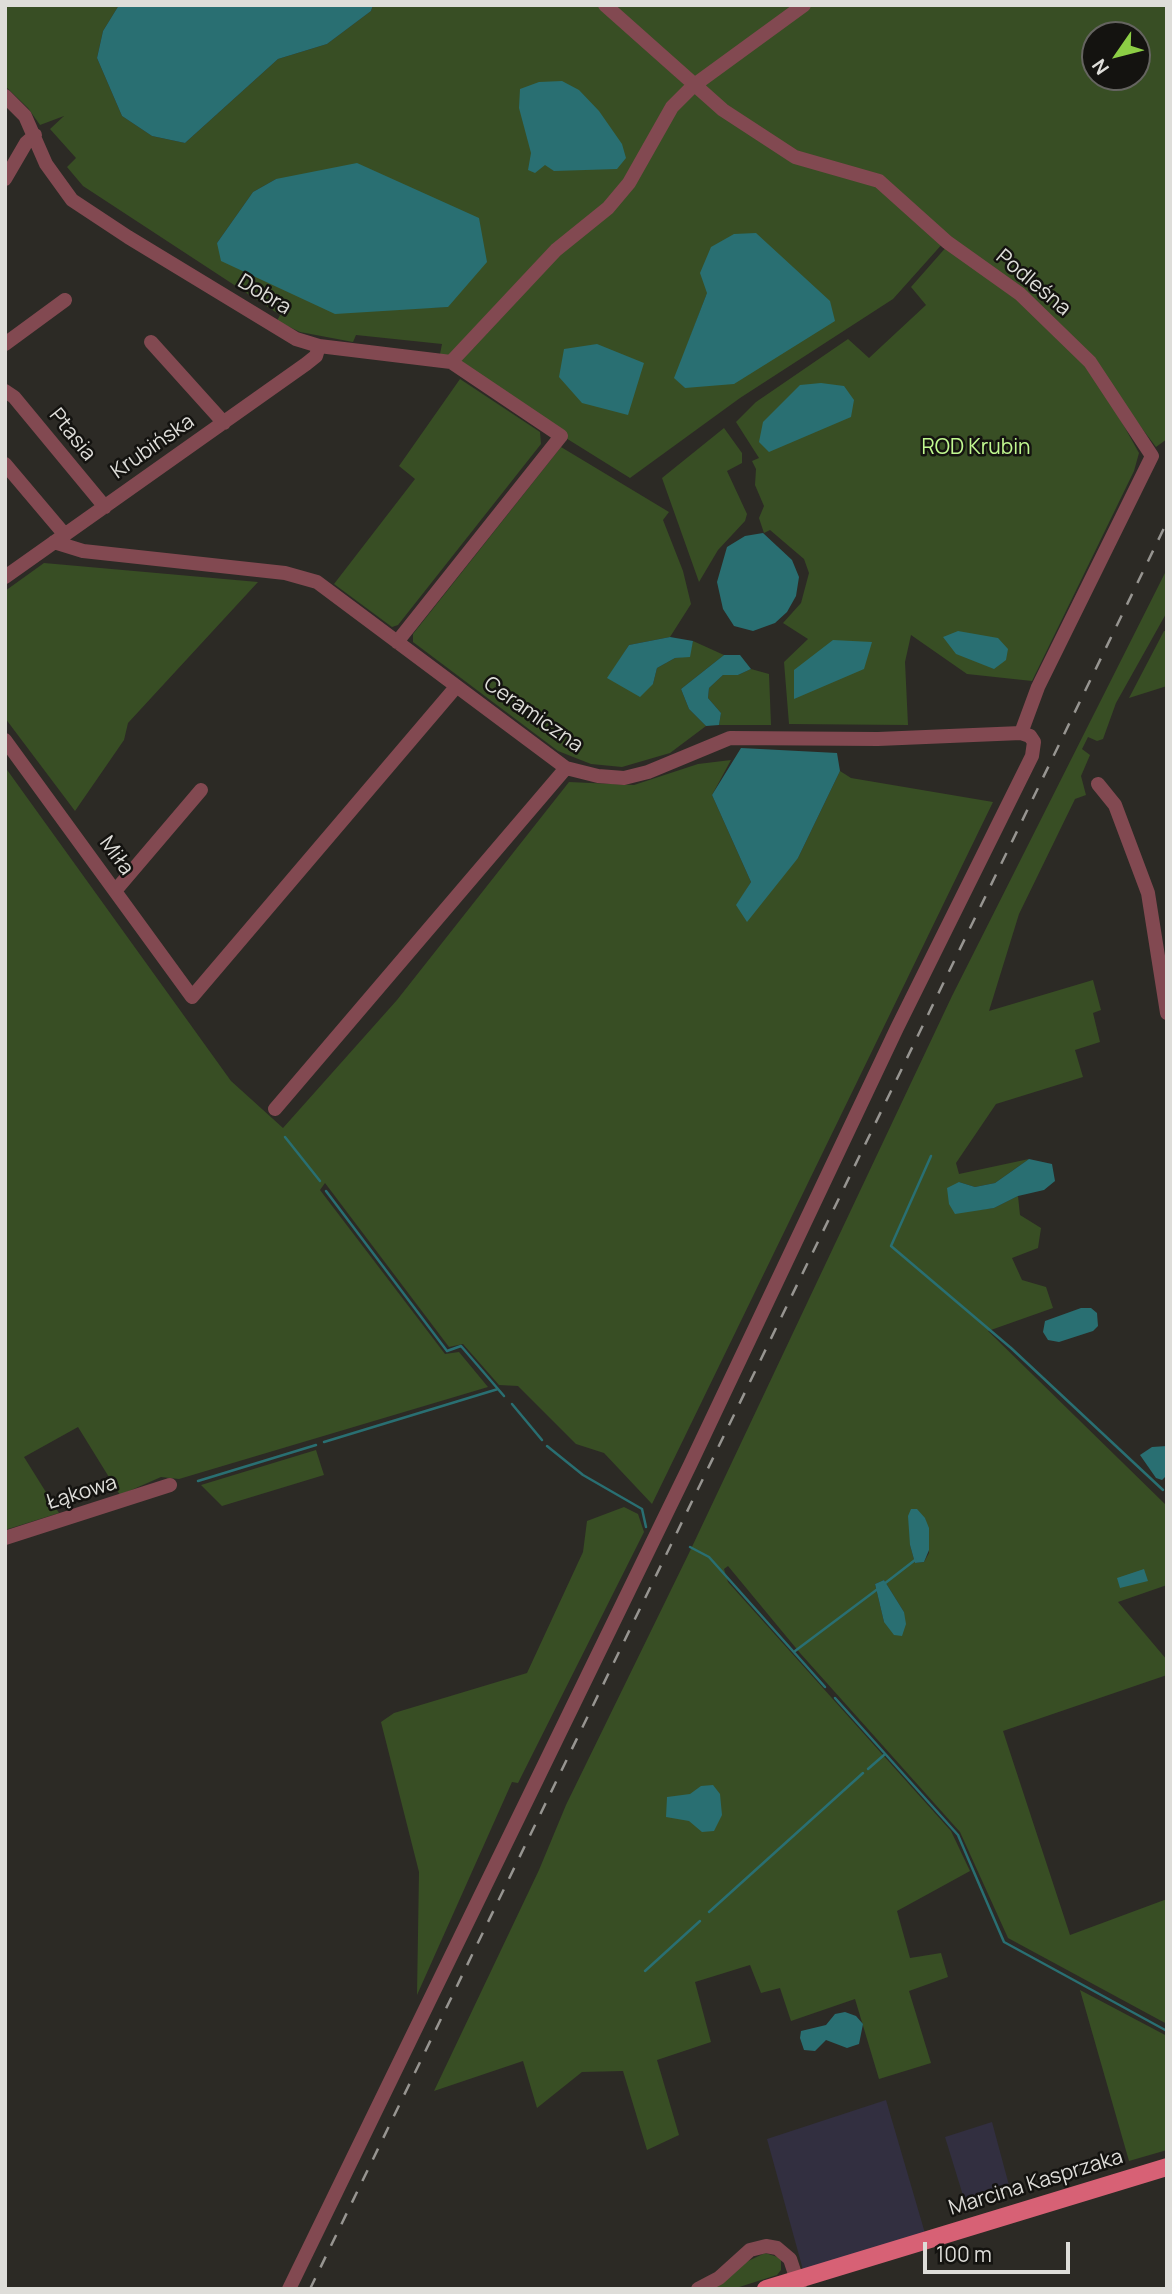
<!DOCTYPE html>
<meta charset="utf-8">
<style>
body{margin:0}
#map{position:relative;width:1172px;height:2294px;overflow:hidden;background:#2c2a25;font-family:Manrope,sans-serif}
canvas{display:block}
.frame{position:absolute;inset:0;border:7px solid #deddd9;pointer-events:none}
.north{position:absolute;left:1081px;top:21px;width:70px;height:70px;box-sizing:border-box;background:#141310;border:2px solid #656460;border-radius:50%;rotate:235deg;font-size:19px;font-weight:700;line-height:28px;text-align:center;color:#deddd9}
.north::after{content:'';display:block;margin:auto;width:24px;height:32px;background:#8cce45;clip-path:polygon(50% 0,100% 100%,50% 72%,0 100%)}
.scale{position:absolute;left:923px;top:2242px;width:147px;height:32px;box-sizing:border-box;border:4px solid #deddd9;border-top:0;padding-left:9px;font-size:21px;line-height:24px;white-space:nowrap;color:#deddd9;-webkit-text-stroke:5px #141310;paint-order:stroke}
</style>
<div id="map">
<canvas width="1172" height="2294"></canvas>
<div class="frame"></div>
<div class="north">N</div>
<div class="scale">100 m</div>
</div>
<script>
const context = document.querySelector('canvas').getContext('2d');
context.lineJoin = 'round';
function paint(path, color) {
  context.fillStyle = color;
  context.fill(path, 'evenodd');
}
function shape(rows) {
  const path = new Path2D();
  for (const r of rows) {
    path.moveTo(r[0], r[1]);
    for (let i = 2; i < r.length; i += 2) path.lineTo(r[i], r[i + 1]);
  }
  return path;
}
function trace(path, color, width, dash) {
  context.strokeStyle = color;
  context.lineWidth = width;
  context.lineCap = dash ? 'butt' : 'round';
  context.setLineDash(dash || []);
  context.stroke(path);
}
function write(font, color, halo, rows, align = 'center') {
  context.font = font + ' Manrope,sans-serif';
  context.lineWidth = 5;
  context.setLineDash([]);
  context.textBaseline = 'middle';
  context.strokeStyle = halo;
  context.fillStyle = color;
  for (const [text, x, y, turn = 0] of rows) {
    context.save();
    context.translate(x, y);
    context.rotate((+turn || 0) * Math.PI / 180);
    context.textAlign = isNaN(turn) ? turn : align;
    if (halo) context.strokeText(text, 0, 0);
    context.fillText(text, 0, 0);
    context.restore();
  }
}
paint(shape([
 [886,2100,927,2240,805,2277,767,2139],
 [992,2122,1010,2189,965,2202,945,2137]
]), '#322f40');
paint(shape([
 [119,5,103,31,97,58,122,116,152,136,185,143,278,59,327,44,371,11,373,5,597,5,689,89,779,154,878,184,944,242,893,299,740,398,630,478,439,359,442,344,356,335,353,342,300,332,277,321,280,315,83,186,67,167,76,158,50,129,64,116,40,125,28,108,5,86,5,6],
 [276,179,448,307,416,308,217,243,253,192],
 [707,293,685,388,675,378],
 [614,5,1167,5,1167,439,1156,447,1091,361,881,178,798,153,725,107],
 [1095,35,1137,35,1137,77,1095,77],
 [948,245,1018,296,1089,363,1139,453,1134,471,1032,681,967,674,911,635,905,662,908,725,789,724,784,662,808,639,783,623,801,603,809,573,804,559,770,530,764,533,759,518,764,506,755,485,756,469,752,461,759,458,736,422,756,402,848,339,869,358,926,305,911,287],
 [460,379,540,432,541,444,398,625,392,627,334,584,415,479,399,466],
 [724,428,742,453,742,463,727,471,747,514,745,521,718,550,699,582,662,478],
 [561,447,669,512,663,520,683,571,691,604,670,637,629,645,608,678,653,684,657,668,675,658,689,656,693,641,724,655,681,689,689,709,706,726,670,753,622,767,591,764,558,751,413,642,413,634],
 [44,563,258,582,128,723,124,740,75,811,5,718,5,591],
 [1167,569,1167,612,1116,703,1103,739,1097,741,1088,737,1082,749,1090,755,1081,776,1086,795,1075,799,1019,914,989,1011,1093,980,1101,1010,1093,1013,1100,1042,1075,1050,1083,1077,996,1104,956,1163,959,1174,1029,1159,995,1183,975,1187,959,1182,976,1210,994,1208,1018,1196,1020,1215,1041,1228,1038,1248,1012,1258,1022,1280,1046,1287,1053,1308,988,1331,1167,1506,1167,1585,1118,1602,1167,1660,1167,1675,1003,1731,1070,1935,1167,1899,1167,2024,1008,1938,960,1832,800,1653,728,1566,724,1569,728,1582,951,1831,970,1871,897,1911,910,1958,941,1953,948,1977,909,1991,931,2063,879,2079,855,1999,791,2021,780,1988,761,1993,750,1965,695,1982,711,2042,657,2060,679,2135,647,2150,623,2071,582,2072,537,2108,523,2061,434,2091,539,1870,566,1805,690,1551,952,996],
 [925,1518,929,1553,924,1562,915,1563,910,1545],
 [884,1580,904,1612,884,1622,875,1584],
 [1164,631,1167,631,1167,686,1129,698],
 [751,669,769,674,771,725,719,725,721,713,708,698,709,688,723,675,738,675],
 [731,760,712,795,751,882,737,905,798,858,840,771,851,778,993,802,652,1504,604,1453,576,1444,518,1386,499,1385,463,1344,449,1347,325,1183,320,1190,445,1354,459,1352,488,1387,179,1479,161,1477,120,1495,78,1427,24,1457,59,1513,5,1530,5,767,231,1081,283,1128,397,1000,569,782,634,785,698,764],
 [316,1450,324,1475,222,1506,201,1485],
 [624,1507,638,1514,644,1532,518,1783,512,1782,417,1995,419,1872,381,1722,394,1713,527,1673,583,1552,587,1521],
 [1080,1990,1167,2036,1167,2150,1129,2161],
 [765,2253,781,2258,781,2270,777,2275,733,2289,712,2289,744,2263]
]), '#384e24');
paint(shape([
 [119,5,373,5,371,11,327,44,278,59,185,143,152,136,122,116,97,58,103,31],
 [562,81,579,90,599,111,622,144,626,158,617,169,554,171,545,165,535,173,528,170,531,153,519,108,520,89,539,82],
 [357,163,479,218,487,262,448,307,335,314,221,261,217,243,253,192,276,179],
 [756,233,830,301,835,321,734,384,685,388,674,378,707,293,700,273,711,247,734,234],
 [597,344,644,363,628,415,582,403,559,377,564,349],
 [821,383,844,386,854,400,851,417,769,452,759,442,763,422,800,385],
 [763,533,792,560,799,577,796,596,787,612,775,623,753,631,734,626,723,609,717,582,727,547,745,536],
 [958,631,998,638,1008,649,1006,660,994,669,956,654,943,637],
 [670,637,693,641,690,657,675,658,657,668,653,684,640,697,607,678,629,645],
 [833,640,872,642,864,669,794,699,794,670],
 [724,655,740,655,751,669,738,675,723,675,709,688,708,698,721,713,719,725,706,726,689,709,681,689],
 [741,748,837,753,840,771,798,858,747,922,736,905,751,882,712,795],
 [1029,1159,1052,1164,1055,1181,1044,1190,1018,1196,994,1208,955,1214,949,1204,947,1188,959,1182,975,1187,995,1183],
 [1081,1308,1091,1308,1097,1313,1098,1326,1093,1331,1059,1342,1048,1340,1043,1332,1045,1321],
 [1167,1446,1167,1475,1162,1480,1156,1478,1140,1455,1152,1447],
 [911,1509,917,1509,925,1518,929,1528,929,1550,924,1562,915,1563,910,1545,908,1516],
 [1144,1569,1148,1581,1120,1588,1117,1578],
 [884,1580,904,1612,906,1624,902,1636,894,1635,884,1622,875,1584],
 [713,1785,720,1794,722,1815,714,1831,702,1832,689,1821,666,1817,667,1797,690,1794,701,1786],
 [845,2012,856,2016,863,2024,859,2044,847,2048,826,2040,815,2051,804,2050,800,2038,801,2031,826,2025,835,2014]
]), '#296f72');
trace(shape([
 [285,1137,320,1181],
 [931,1156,891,1246,1011,1348,1163,1490],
 [326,1191,447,1351,461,1346,504,1396],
 [512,1404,542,1440],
 [324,1442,498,1389],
 [547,1446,583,1475,642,1509,646,1527],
 [198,1481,316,1445],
 [690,1547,709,1557,825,1687],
 [884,1584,915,1560],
 [795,1651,879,1588],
 [835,1698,958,1835,1004,1942,1167,2031],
 [868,1769,884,1755],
 [709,1912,863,1773],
 [645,1971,700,1921]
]), '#296f72', 2.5);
trace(shape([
 [605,5,723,110,795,157,879,181,947,242,1020,294,1090,362,1152,456,1038,687,1021,733],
 [5,96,25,116,46,164,72,200,128,237,296,339,319,346,451,362,561,436,397,642],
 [5,179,26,143,35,135],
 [151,342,224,423],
 [5,344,65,300],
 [451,362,556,250,608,208,629,183,672,107,693,86,804,5],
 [5,391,14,397,105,507],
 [5,464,65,535],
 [54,542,83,551,285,573,317,582,566,768,598,776,624,778,648,772,730,738,878,739,1021,733,1030,736,1034,742,1032,756,897,1028,690,1465,289,2289],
 [5,577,306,364,316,356,319,346],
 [5,740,192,997,456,687],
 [1098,784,1115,805,1148,893,1167,1013],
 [115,891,201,790],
 [275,1109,566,768],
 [5,1538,170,1485],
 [698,2289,719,2278,750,2250,766,2246,777,2248,790,2259,800,2289]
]), '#824951', 14);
trace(shape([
 [766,2289,1167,2167]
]), '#d76175', 18);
trace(shape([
 [310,2289,1167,522]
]), '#979591', 2.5, [12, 12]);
write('21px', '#deddd9', '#141310', [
 ["Podleśna",1033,283,40],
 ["Dobra",264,295,31],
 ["Ptasia",72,435,51],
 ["Krubińska",153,447,-35],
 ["Ceramiczna",533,715,35],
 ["Miła",116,856,54],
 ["Łąkowa",82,1493,-17],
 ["Marcina Kasprzaka",1036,2183,-17]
]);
write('21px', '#c1f890', '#141310', [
 ["ROD Krubin",976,448]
]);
</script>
